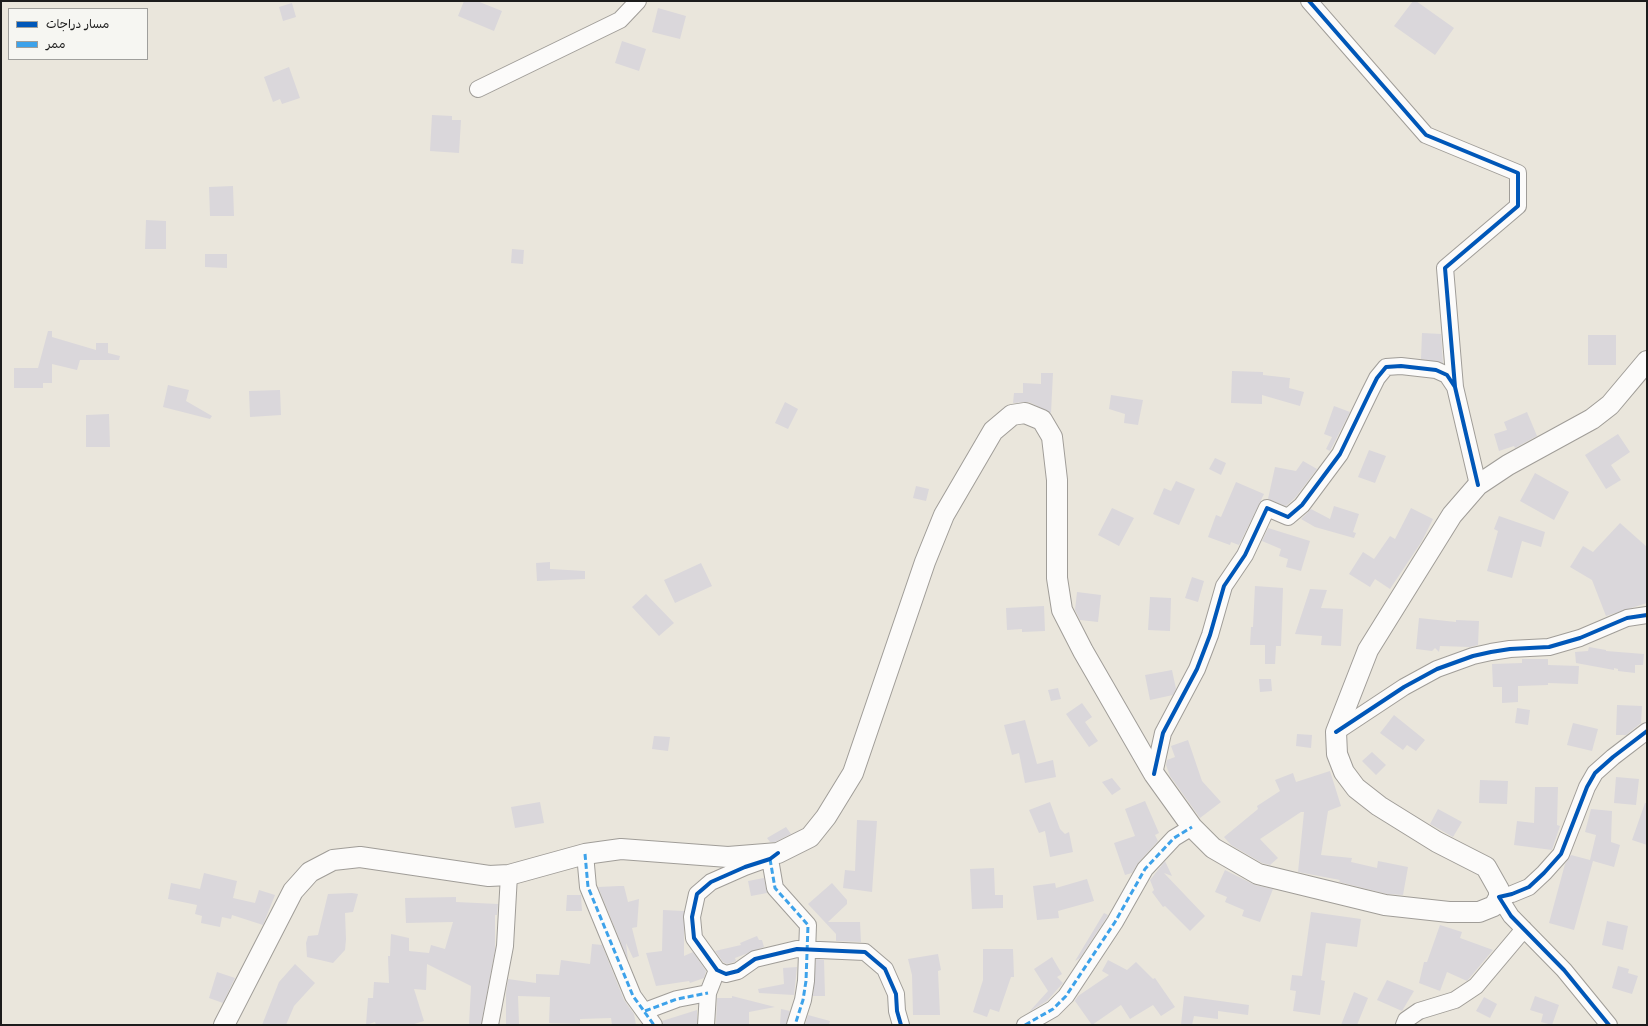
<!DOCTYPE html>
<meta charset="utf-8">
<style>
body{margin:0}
#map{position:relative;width:1648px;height:1026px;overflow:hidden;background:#eae6dc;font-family:Sriracha,"Playpen Sans Arabic",sans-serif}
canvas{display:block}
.frame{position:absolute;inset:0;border:2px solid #1c1c1c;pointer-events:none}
.legend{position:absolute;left:8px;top:8px;width:140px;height:52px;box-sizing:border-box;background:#f6f6f2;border:1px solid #9f9f9c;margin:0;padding:5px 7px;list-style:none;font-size:12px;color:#1c1c1c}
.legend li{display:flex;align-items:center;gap:8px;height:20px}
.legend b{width:20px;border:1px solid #9f9f9c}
</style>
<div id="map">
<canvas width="1648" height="1026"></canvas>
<div class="frame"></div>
<ul class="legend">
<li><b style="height:5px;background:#0057b8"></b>مسار دراجات</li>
<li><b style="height:5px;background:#3da2ea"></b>ممر</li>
</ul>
</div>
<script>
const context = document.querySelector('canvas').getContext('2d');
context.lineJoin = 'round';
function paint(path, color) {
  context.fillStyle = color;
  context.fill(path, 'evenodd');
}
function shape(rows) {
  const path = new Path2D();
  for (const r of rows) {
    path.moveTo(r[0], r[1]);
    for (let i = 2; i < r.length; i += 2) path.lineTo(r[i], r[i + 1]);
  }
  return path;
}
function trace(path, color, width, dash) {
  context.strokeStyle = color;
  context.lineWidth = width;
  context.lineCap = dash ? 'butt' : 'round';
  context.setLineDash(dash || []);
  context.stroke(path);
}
paint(shape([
 [464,1,477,1,502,11,494,31,458,16],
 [1413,1,1416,1,1454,28,1435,55,1394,26],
 [292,3,296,17,283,21,279,7],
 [658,8,686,16,680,39,652,32],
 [622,41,646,49,639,71,615,63],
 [289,67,300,98,282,104,280,99,273,102,264,77],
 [432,115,452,116,452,120,461,120,459,153,430,151],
 [233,186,234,216,210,216,209,187],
 [146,220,166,221,166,249,145,249],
 [512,249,524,250,523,264,511,263],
 [205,254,227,254,227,268,205,267],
 [48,331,52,331,52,337,96,350,96,343,108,343,108,353,120,356,119,360,80,360,77,370,52,364,52,383,43,383,43,388,14,388,14,368,38,368],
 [1422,333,1441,334,1443,363,1421,359],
 [1588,335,1616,335,1616,365,1588,365],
 [1232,371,1263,372,1263,375,1290,378,1289,388,1304,392,1300,406,1262,395,1262,404,1231,403],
 [1041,373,1053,373,1051,413,1029,402,1013,403,1014,393,1023,393,1023,383,1041,384],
 [168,385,189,390,186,401,212,416,210,419,163,407],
 [280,390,281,415,250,417,249,391],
 [1111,395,1143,400,1138,425,1124,423,1125,414,1109,409],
 [785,402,798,409,788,429,775,423],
 [1334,406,1350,412,1330,451,1326,449,1332,437,1324,434],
 [1527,412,1537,436,1515,448,1514,446,1499,451,1494,434,1507,430,1504,422],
 [109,414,110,447,86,447,86,415],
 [1618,434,1630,452,1611,465,1621,480,1606,489,1585,455],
 [1369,450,1386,456,1375,483,1358,477],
 [1215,458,1226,463,1221,475,1209,469],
 [1303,461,1317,469,1295,498,1286,506,1268,499,1275,467,1296,471],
 [1535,473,1569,492,1554,520,1520,501],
 [1176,481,1195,489,1179,525,1153,514,1164,488,1171,491],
 [1236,482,1264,494,1239,545,1231,542,1230,545,1208,537,1216,515,1221,517],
 [916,486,929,489,926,501,913,498],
 [1334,506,1359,514,1353,532,1356,533,1354,538,1315,527,1301,519,1311,509,1330,519],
 [1112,508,1134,518,1119,546,1098,535],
 [1411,508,1433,519,1422,541,1390,589,1375,579,1370,587,1349,574,1363,552,1374,559,1390,536,1395,539],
 [1499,516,1545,532,1541,547,1522,541,1512,578,1487,571,1498,531,1494,529],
 [1620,523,1647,547,1647,603,1606,616,1592,580,1570,567,1583,546,1593,552],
 [1268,528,1310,541,1301,571,1286,567,1288,559,1279,556,1281,549,1262,541],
 [550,562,550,569,585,571,585,579,537,581,536,563],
 [701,563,712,586,675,603,664,580],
 [1192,577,1204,581,1198,602,1185,598],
 [1255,586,1283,588,1281,646,1276,646,1275,664,1265,664,1265,645,1250,645,1251,627,1253,627],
 [1310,589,1327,590,1321,608,1343,609,1341,646,1321,645,1322,636,1295,634],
 [1077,592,1101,595,1098,622,1080,620,1075,610],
 [646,594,674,623,659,636,632,607],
 [1150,597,1171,598,1170,631,1148,630],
 [1044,606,1045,631,1022,632,1022,629,1007,630,1006,608],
 [1419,618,1456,622,1456,620,1479,621,1478,645,1470,647,1440,646,1439,652,1435,648,1432,651,1416,649],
 [1589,647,1606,650,1606,651,1644,654,1643,665,1635,665,1635,673,1618,671,1618,669,1614,668,1614,670,1576,663,1575,652,1588,651],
 [1522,659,1548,659,1548,665,1579,666,1578,684,1548,683,1548,685,1518,686,1518,702,1502,703,1502,687,1493,687,1492,664,1522,663],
 [1172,670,1176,689,1173,695,1150,700,1145,675],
 [1259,679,1271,679,1272,691,1260,692],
 [1058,688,1061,699,1051,701,1048,690],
 [1082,703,1092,717,1085,722,1098,741,1089,747,1066,714],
 [1617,705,1642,706,1641,723,1626,735,1616,735],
 [1517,708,1530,710,1528,725,1515,723],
 [1394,715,1425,740,1416,751,1407,745,1403,750,1380,733],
 [1025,720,1037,764,1053,760,1056,777,1025,783,1019,753,1012,755,1004,725],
 [1573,723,1598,729,1592,751,1567,745],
 [1297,734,1312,735,1311,748,1296,746],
 [654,736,670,737,668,751,652,749],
 [1188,740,1202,781,1221,802,1200,818,1170,776,1166,765,1167,760,1175,757,1171,746],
 [1372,752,1386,765,1376,775,1362,761],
 [1330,771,1341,806,1328,811,1321,855,1352,858,1351,862,1377,868,1378,861,1408,867,1403,895,1387,894,1339,882,1340,880,1298,872,1304,812,1301,812,1260,839,1278,858,1270,865,1262,863,1231,845,1224,837,1258,809,1257,806,1280,791,1275,780,1293,773,1296,782],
 [1616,777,1639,779,1636,805,1614,803],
 [1112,778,1121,789,1112,795,1102,782],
 [1480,780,1508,781,1507,804,1479,803],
 [1535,787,1558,787,1557,825,1560,826,1552,850,1514,845,1517,821,1534,823],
 [1145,801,1159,833,1155,835,1158,841,1138,863,1132,873,1125,875,1114,843,1135,836,1125,809],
 [540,802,544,823,515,828,511,807],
 [1050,802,1060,829,1065,834,1069,832,1073,852,1050,857,1045,831,1039,833,1029,810],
 [1645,803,1647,803,1647,845,1632,840],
 [1438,809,1462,822,1453,837,1430,824],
 [1591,809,1612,811,1611,842,1620,845,1614,867,1593,861,1574,930,1549,923,1565,864,1571,855,1590,860,1596,835,1585,832],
 [857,820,877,821,872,892,843,888,845,870,855,871],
 [786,827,791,834,775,842,770,842,767,838],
 [1165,861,1172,876,1164,873,1205,916,1190,931,1165,906,1163,907,1152,892,1154,890,1150,880],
 [994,868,995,895,1003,895,1003,908,972,909,970,869],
 [1225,870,1255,885,1273,889,1260,922,1242,916,1244,910,1225,902,1227,897,1215,892],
 [204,873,237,881,233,898,255,903,259,890,275,895,263,925,232,915,231,919,222,917,220,927,201,923,202,916,195,914,197,905,168,899,171,883,200,889],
 [764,878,767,893,751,896,748,881],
 [1087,879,1094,901,1058,911,1059,918,1037,920,1033,886,1055,883,1056,888],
 [832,883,847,900,847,904,828,922,860,922,861,942,836,941,836,934,808,904],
 [619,886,624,886,628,902,639,899,637,927,632,928,639,956,633,958,626,943,628,960,598,887],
 [352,893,358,894,353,912,345,913,346,939,345,950,333,963,307,957,306,943,308,936,318,935,328,894],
 [567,895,581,895,582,911,566,911],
 [456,897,456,902,498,904,497,915,495,915,495,950,481,1025,469,1025,471,986,427,964,426,990,414,989,424,1021,411,1025,376,1025,375,1022,366,1025,368,998,373,998,374,982,389,983,388,956,390,956,391,934,409,938,409,951,429,953,431,945,445,949,453,922,406,923,405,898],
 [663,910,684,911,684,956,693,952,706,971,704,978,690,983,689,981,656,986,646,953,662,951],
 [1311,912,1361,919,1357,947,1326,943,1321,980,1325,981,1320,1015,1293,1011,1296,991,1290,990,1292,975,1302,976],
 [1104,913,1108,915,1107,917,1080,958,1075,961],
 [1607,921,1628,926,1623,950,1602,945],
 [1440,925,1462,932,1460,938,1493,950,1467,981,1447,972,1440,991,1419,983,1424,962,1427,962],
 [757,936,759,940,762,940,764,947,735,958,736,961,734,962,727,964,723,962,715,951,741,945,740,943],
 [592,944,602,945,624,1000,634,1014,636,1025,612,1025,611,1018,580,1019,580,1024,549,1023,550,997,518,996,519,1024,506,1024,506,993,508,979,536,983,536,974,559,975,561,960,590,964],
 [983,949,1013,949,1014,977,1011,977,999,1012,990,1009,987,1017,973,1012,983,980],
 [938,954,941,970,938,971,940,1015,913,1015,912,975,908,959],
 [1052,957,1062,974,1057,977,1063,983,1047,1001,1029,1012,1048,991,1034,969],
 [816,959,824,960,825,996,813,996],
 [1108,960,1127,970,1136,962,1153,979,1155,978,1175,1007,1161,1016,1153,1005,1130,1019,1121,1005,1092,1025,1075,1001,1074,1002,1078,996,1109,975,1102,971],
 [295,964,315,983,294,1006,286,1025,262,1025,279,982],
 [1618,966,1629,969,1628,973,1638,976,1632,994,1612,988],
 [797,967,794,995,759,993,758,989,784,984,783,968],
 [217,972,235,978,223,1003,209,998],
 [1387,980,1414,991,1402,1011,1377,1000],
 [1354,992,1368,998,1357,1025,1341,1025],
 [732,996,775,1007,749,1012,749,1025,716,1025,717,998,732,998],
 [1184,996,1249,1005,1248,1015,1218,1011,1218,1019,1194,1016,1192,1025,1181,1025],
 [1535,996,1559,1005,1552,1025,1541,1022,1543,1014,1530,1010],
 [1484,997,1497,1004,1490,1018,1476,1011],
 [781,1009,790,1011,786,1025,780,1025],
 [697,1010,697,1025,663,1025,662,1021],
 [808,1015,830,1021,829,1025,805,1025]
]), '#dad7db');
const minor = shape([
 [1309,1,1426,135,1518,173,1518,206,1445,268,1455,387],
 [478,89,620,20,638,1],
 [1336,732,1404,687,1437,669,1473,656,1491,652,1510,649,1549,647,1580,638,1627,618,1647,615],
 [1154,774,1163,733,1197,669,1210,635,1224,586,1245,555,1267,508,1288,517,1302,505,1340,454,1369,394,1377,378,1386,367,1401,366,1436,370,1447,375,1455,387,1478,485],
 [585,854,588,887,633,996,654,1025],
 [770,858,745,867,711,882,697,894,692,917,694,938,717,970,726,974,738,971,755,959,797,949,865,952,885,969,896,994,897,1011,901,1025],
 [770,859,775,888,808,925,806,981,803,1000,795,1025],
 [645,1011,677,999,708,993],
 [490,1025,505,946,509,875],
 [706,1025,708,993,717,970],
 [1025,1025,1053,1009,1066,996,1115,922,1145,869,1174,838,1192,827],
 [1404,1025,1406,1020,1419,1011,1455,1000,1476,986,1524,929],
 [1609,1025,1564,970,1511,916,1499,897,1512,894,1529,887,1544,873,1561,854,1587,787,1595,773,1613,757,1647,731]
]);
const major = shape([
 [224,1025,293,891,310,872,333,860,360,857,489,876,509,875,585,854,621,849,728,857,778,853,810,837,826,817,853,773,925,562,944,515,993,431,1012,415,1025,413,1042,420,1052,437,1057,480,1057,578,1062,610,1083,651,1154,774,1192,827,1213,848,1258,874,1385,905,1449,912,1479,912,1494,906,1499,897,1499,890,1486,867,1437,842,1379,806,1356,788,1344,772,1337,754,1336,732,1368,650,1452,515,1478,485,1508,465,1592,419,1610,405,1647,361]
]);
trace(minor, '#a09d98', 18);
trace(major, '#a09d98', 22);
trace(minor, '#fcfbfa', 16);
trace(major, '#fcfbfa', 20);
trace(shape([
 [585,854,588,887,633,996,654,1025],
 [770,859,775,888,808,925,806,981,803,1000,795,1025],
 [645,1011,677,999,708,993],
 [1025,1025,1053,1009,1066,996,1115,922,1145,869,1174,838,1192,827]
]), '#3da2ea', 3, [6, 3]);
trace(shape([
 [1309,1,1426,135,1518,173,1518,206,1445,268,1455,387],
 [1336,732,1404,687,1437,669,1473,656,1491,652,1510,649,1549,647,1580,638,1627,618,1647,615],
 [1154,774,1163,733,1197,669,1210,635,1224,586,1245,555,1267,508,1288,517,1302,505,1340,454,1369,394,1377,378,1386,367,1401,366,1436,370,1447,375,1455,387,1478,485],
 [778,853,770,859,745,867,711,882,697,894,692,917,694,938,717,970,726,974,738,971,755,959,797,949,865,952,885,969,896,994,897,1011,901,1025],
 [1609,1025,1564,970,1511,916,1499,897,1512,894,1529,887,1544,873,1561,854,1587,787,1595,773,1613,757,1647,731]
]), '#0057b8', 4);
</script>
